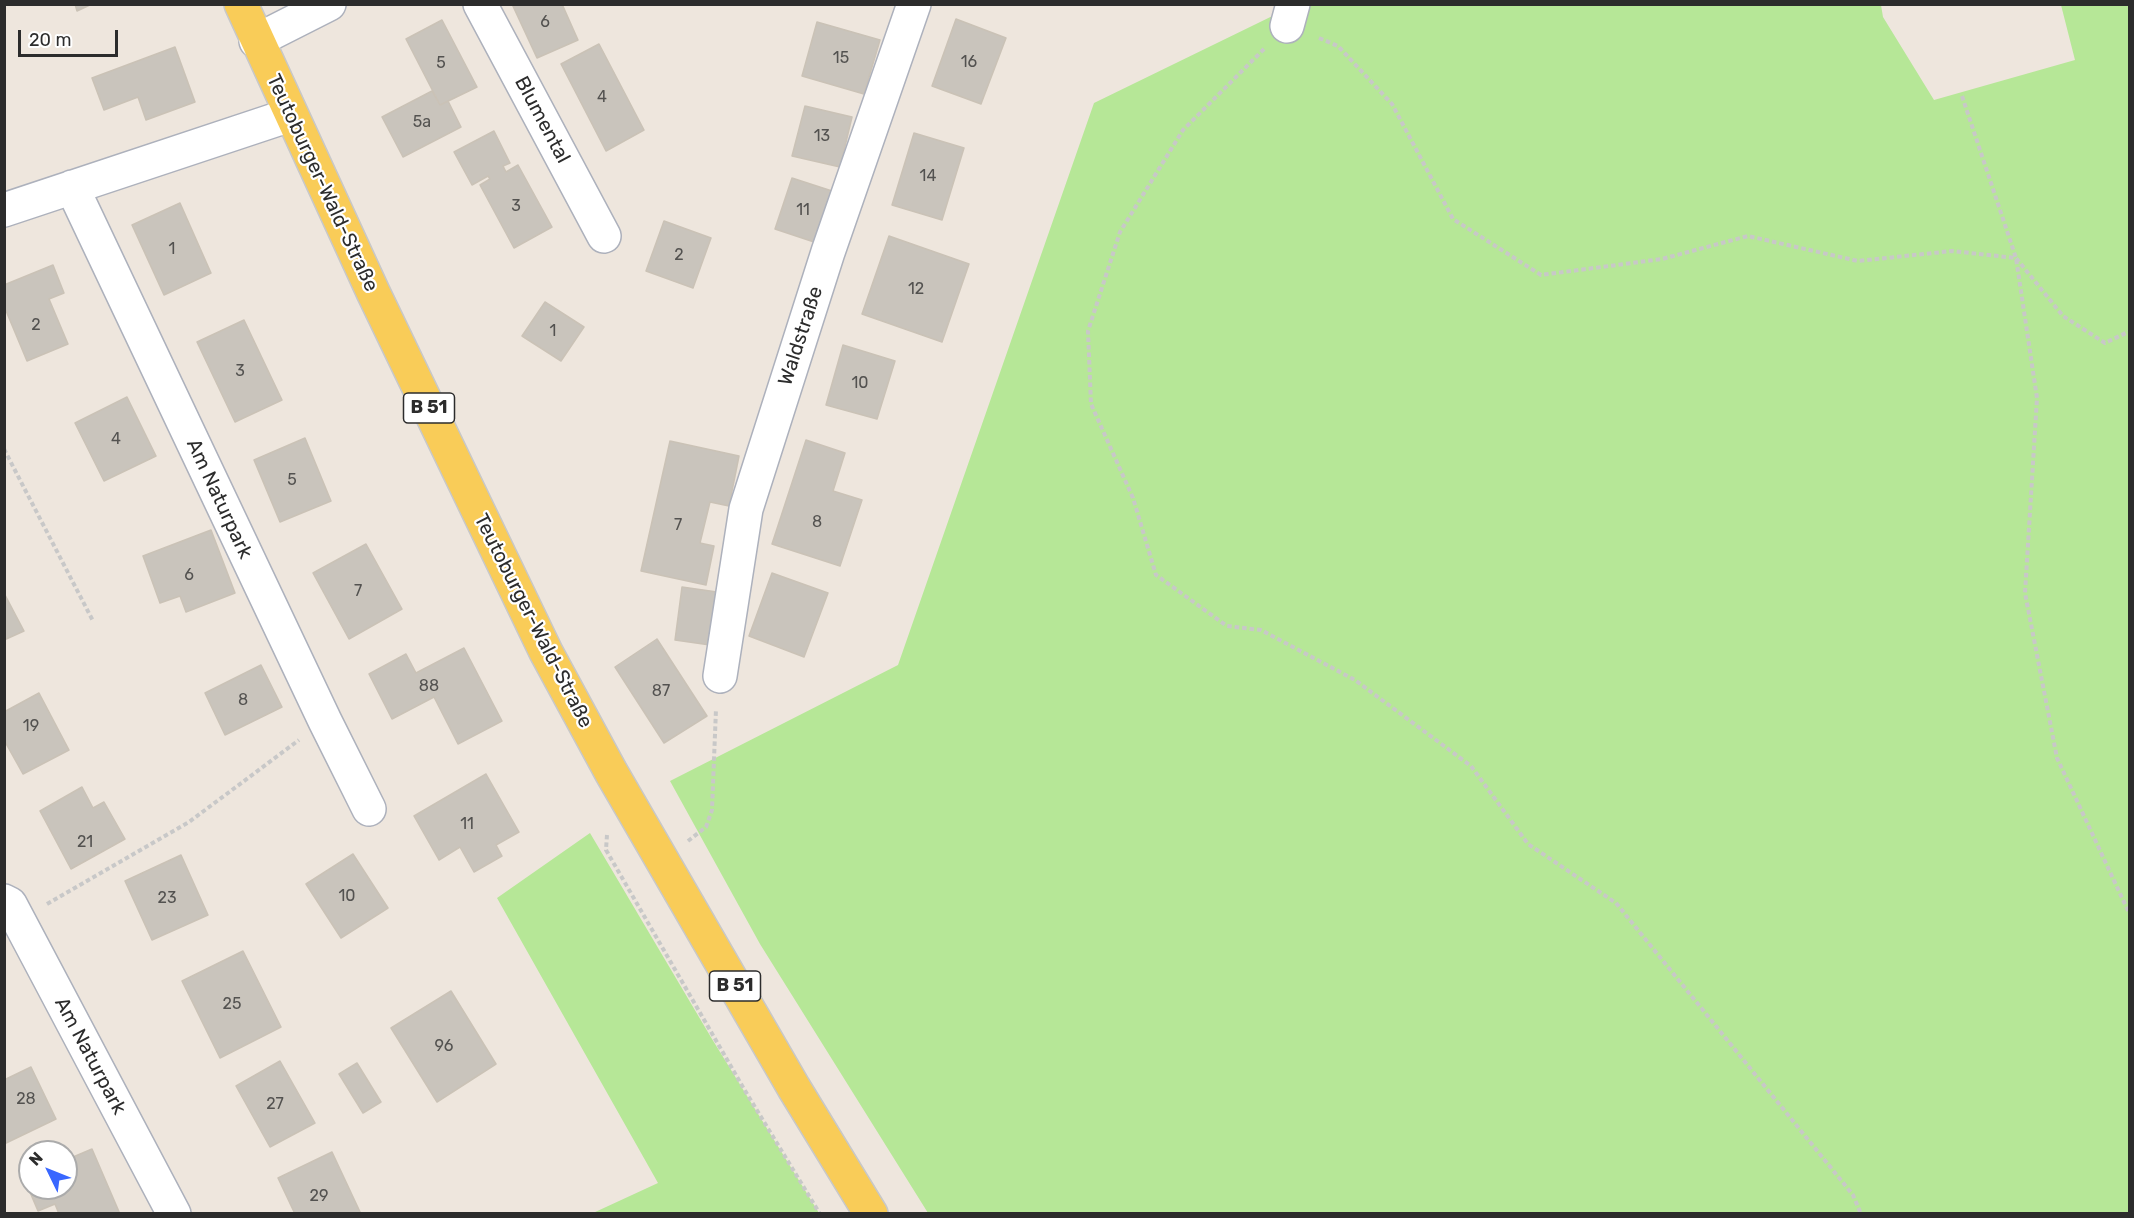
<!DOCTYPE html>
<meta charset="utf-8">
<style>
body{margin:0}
#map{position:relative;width:2134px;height:1218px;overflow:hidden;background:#eee6dd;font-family:Rubik,sans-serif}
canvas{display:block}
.frame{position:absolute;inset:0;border:6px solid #2c2c2c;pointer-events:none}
.north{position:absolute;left:18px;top:1140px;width:60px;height:60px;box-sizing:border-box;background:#fff;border:2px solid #ababab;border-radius:50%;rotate:313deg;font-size:16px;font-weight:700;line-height:24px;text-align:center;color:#2c2c2c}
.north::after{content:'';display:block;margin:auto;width:21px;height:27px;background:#3967ff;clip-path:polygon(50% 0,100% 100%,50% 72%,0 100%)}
.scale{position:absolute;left:18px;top:30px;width:100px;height:27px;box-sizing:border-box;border:3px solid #2c2c2c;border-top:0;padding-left:8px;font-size:18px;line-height:21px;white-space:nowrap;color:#2c2c2c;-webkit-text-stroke:4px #fff;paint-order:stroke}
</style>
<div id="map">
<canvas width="2134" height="1218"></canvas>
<div class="frame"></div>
<div class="north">N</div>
<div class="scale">20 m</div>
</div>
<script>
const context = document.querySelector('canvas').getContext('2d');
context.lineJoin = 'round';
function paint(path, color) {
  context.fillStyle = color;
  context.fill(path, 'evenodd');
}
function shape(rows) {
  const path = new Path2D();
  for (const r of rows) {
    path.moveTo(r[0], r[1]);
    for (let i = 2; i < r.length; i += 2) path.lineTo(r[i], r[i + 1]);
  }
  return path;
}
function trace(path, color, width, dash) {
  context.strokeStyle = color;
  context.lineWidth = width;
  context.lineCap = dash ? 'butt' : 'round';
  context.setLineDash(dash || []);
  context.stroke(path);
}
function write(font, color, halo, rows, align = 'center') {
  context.font = font + ' Rubik,sans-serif';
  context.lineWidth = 4.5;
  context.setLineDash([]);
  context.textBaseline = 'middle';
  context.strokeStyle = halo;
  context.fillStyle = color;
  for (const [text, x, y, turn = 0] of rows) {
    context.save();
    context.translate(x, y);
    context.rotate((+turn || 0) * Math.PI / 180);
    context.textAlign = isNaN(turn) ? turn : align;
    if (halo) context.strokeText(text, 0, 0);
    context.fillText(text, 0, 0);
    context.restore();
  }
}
paint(shape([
 [1295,5,1881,5,1883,17,1934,100,2075,60,2061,5,2129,5,2129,1213,928,1213,760,944,670,781,898,665,1094,103],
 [590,833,712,1039,819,1213,593,1213,658,1183,497,898]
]), '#b6e797');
const building = shape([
 [75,4,92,4,77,11,75,4],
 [512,4,562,4,578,40,537,58,512,4],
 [956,19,1006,38,981,104,932,86,956,19],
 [442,20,477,87,440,105,406,39,442,20],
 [817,22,880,40,864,94,802,76,817,22],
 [599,44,644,130,606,151,561,64,599,44],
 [175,47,195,102,146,120,138,97,104,110,92,78,175,47],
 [432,91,440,105,448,101,461,127,403,157,382,117,432,91],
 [805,106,852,117,840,167,792,156,805,106],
 [494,131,510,163,503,166,506,172,518,165,552,227,514,248,480,185,490,179,488,176,472,185,454,152,494,131],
 [914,133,964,148,942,220,892,205,914,133],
 [792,178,832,191,814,242,775,229,792,178],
 [180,203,211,273,164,295,132,225,180,203],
 [664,221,711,238,693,288,646,271,664,221],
 [889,236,969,264,942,342,862,314,889,236],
 [53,265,64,293,49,299,68,344,27,361,4,306,4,285,53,265],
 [545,302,584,327,561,361,522,336,545,302],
 [244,320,282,400,235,422,197,342,244,320],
 [843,345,895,361,877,419,826,405,843,345],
 [127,397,156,456,104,481,75,423,127,397],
 [305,438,331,501,280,522,254,460,305,438],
 [806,440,845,453,833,491,862,500,840,566,772,544,806,440],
 [670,441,739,456,729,506,710,502,700,543,714,546,706,585,641,571,670,441],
 [211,530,235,593,186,612,180,596,160,603,143,556,211,530],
 [366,544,402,609,349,639,313,573,366,544],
 [772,573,828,593,804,657,749,636,772,573],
 [682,587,717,592,710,645,675,640,682,587],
 [4,593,24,631,4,640,4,593],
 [657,639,707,716,664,743,615,667,657,639],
 [464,648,502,721,458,744,434,697,392,719,369,674,406,654,416,673,464,648],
 [261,665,282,707,225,735,205,693,261,665],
 [39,693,69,750,23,774,4,740,4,712,39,693],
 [486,774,519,832,496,845,502,856,474,872,460,847,439,860,414,816,486,774],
 [82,787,93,808,104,802,125,839,71,869,40,811,82,787],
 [353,854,388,908,341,938,306,884,353,854],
 [181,855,208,915,152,940,125,881,181,855],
 [243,951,281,1027,220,1058,182,981,243,951],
 [451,991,496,1064,437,1102,391,1028,451,991],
 [280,1061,315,1123,270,1147,236,1086,280,1061],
 [357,1063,381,1102,363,1113,339,1074,357,1063],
 [31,1067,56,1119,4,1144,4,1080,31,1067],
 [92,1149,120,1214,59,1214,55,1204,38,1211,24,1178,30,1175,30,1188,66,1188,66,1160,92,1149],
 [332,1152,361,1214,295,1214,278,1178,332,1152]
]);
paint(building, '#c9c4bc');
trace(building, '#cac2b6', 1.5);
const minor = shape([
 [480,4,604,236],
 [1287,26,1293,4],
 [256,41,329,4],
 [72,187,325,721,369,809],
 [4,210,290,115],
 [720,676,746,509,828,252,914,4],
 [4,901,10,904,174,1214]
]);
const major = shape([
 [241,4,373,292,546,652,611,772,794,1088,871,1214]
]);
trace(minor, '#adb1bc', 36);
trace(major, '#c8c8c8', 36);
trace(shape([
 [1319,38,1338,46,1392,104,1453,219,1541,275,1662,259,1748,236,1858,261,1952,251,2016,258,2063,316,2105,343,2130,331],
 [1264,49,1183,130,1120,232,1088,331,1091,404,1133,498,1156,575,1227,626,1261,630,1355,680,1471,766,1528,844,1616,903,1853,1195,1861,1214],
 [1962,96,2016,258,2037,398,2025,593,2057,758,2130,915],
 [4,449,93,621],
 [607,835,606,850,744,1089,820,1214],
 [688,841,706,827,712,810,716,709],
 [47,904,189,822,299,740]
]), '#c8c8c8', 4, [4.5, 3]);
trace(minor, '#fff', 33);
trace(major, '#f9cc58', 33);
write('16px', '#535250', null, [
 ["6",545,22],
 ["15",841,58],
 ["16",969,62],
 ["5",441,63],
 ["4",602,97],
 ["5a",422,122],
 ["13",822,136],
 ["14",928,176],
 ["3",516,206],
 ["11",803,210],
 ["1",172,249],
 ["2",679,255],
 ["12",916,289],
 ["2",36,325],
 ["1",553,331],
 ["3",240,371],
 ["10",860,383],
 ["4",116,439],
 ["5",292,480],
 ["8",817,522],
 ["7",678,525],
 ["6",189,575],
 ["7",358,591],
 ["88",429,686],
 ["87",661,691],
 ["8",243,700],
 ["19",31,726],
 ["11",467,824],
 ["21",85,842],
 ["10",347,896],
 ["23",167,898],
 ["25",232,1004],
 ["96",444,1046],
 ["28",26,1099],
 ["27",275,1104],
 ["29",319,1196]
]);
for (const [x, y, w] of [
 [429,408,51],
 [735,986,51]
]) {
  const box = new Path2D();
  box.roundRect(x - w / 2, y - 15, w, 30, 4.5);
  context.fillStyle = '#fff';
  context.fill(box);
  trace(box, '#2c2c2c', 1.5);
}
write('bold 18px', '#2c2c2c', null, [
 ["B 51",429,408],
 ["B 51",735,986]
]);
write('20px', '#2c2c2c', '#fff', [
 ["Blumental",542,120,62],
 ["Teutoburger-Wald-Straße",322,183,65],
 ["Waldstraße",801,336,-72],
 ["Am Naturpark",219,499,65],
 ["Teutoburger-Wald-Straße",533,621,63],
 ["Am Naturpark",90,1056,62]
]);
</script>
